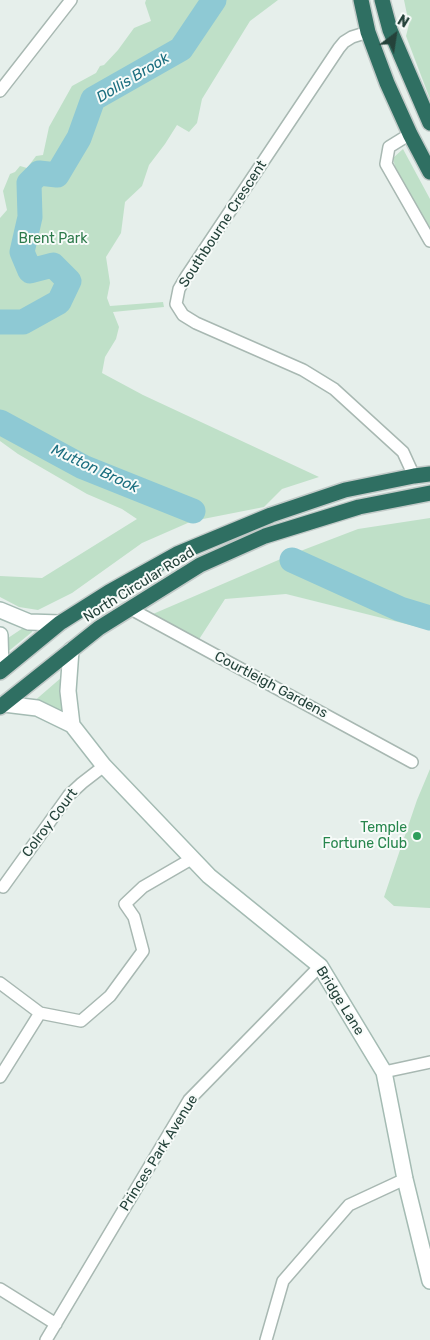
<!DOCTYPE html>
<style>
body{margin:0}
#map{position:relative;width:430px;height:1340px;overflow:hidden;background:#e6efeb;font-family:Rubik,sans-serif}
canvas{display:block}
.north{position:absolute;left:370px;top:10px;width:50px;height:50px;-webkit-text-stroke:4px #f7fbf9;paint-order:stroke;rotate:31deg;font-size:14px;font-weight:700;line-height:20px;text-align:center;color:#24423a}
.north::after{content:'';display:block;margin:auto;width:18px;height:22px;background:#24423a;clip-path:polygon(50% 0,100% 100%,50% 72%,0 100%)}
</style>
<div id="map">
<canvas width="430" height="1340"></canvas>
<div class="north">N</div>
</div>
<script>
const context = document.querySelector('canvas').getContext('2d');
context.lineJoin = 'round';
function paint(path, color) {
  context.fillStyle = color;
  context.fill(path, 'evenodd');
}
function shape(rows) {
  const path = new Path2D();
  for (const r of rows) {
    path.moveTo(r[0], r[1]);
    for (let i = 2; i < r.length; i += 2) path.lineTo(r[i], r[i + 1]);
  }
  return path;
}
function trace(path, color, width, dash) {
  context.strokeStyle = color;
  context.lineWidth = width;
  context.lineCap = dash ? 'butt' : 'round';
  context.setLineDash(dash || []);
  context.stroke(path);
}
function write(font, color, halo, rows, align = 'center') {
  context.font = font + ' Rubik,sans-serif';
  context.lineWidth = 4;
  context.setLineDash([]);
  context.textBaseline = 'middle';
  context.strokeStyle = halo;
  context.fillStyle = color;
  for (const [text, x, y, turn = 0] of rows) {
    context.save();
    context.translate(x, y);
    context.rotate((+turn || 0) * Math.PI / 180);
    context.textAlign = isNaN(turn) ? turn : align;
    if (halo) context.strokeText(text, 0, 0);
    context.fillText(text, 0, 0);
    context.restore();
  }
}
paint(shape([
 [146,0,278,0,250,21,202,99,197,123,189,132,177,125,165,144,149,165,142,186,125,202,121,233,106,257,110,283,107,298,110,306,163,302,164,307,113,312,119,327,116,339,105,357,102,373,143,395,319,477,282,489,264,507,203,519,195,522,190,522,142,543,72,593,38,610,19,607,0,597,0,576,42,578,137,519,122,509,87,494,18,454,0,441,0,218,7,210,3,191,10,174,15,172,20,166,27,168,36,156,43,155,49,127,72,86,96,73,100,66,104,65,118,50,134,28,151,21,145,3],
 [404,0,430,0,430,99,406,36,409,24],
 [403,149,430,199,430,230,396,171,393,158],
 [430,518,430,630,286,594,225,599,196,644,146,617,290,555,358,529],
 [26,626,32,628,32,632,10,650,6,651,5,640],
 [62,677,65,711,62,713,32,703],
 [430,769,430,908,394,906,384,897,417,800]
]), '#bfe0c8');
trace(shape([
 [0,322,23,322,59,302,69,281,53,265,30,271,22,252,30,217,29,183,39,173,57,175,79,138,93,99,181,49,214,0],
 [0,422,83,467,193,511],
 [292,560,400,609,430,618]
]), '#8ec9d4', 25);
const street = shape([
 [368,32,352,37,344,42,339,48,186,277,179,289,176,304,183,315,196,323,303,370,334,389,403,452,414,476],
 [0,91,71,0],
 [410,134,389,147,386,164,430,241],
 [129,608,412,762],
 [3,887,69,795,82,783,104,766],
 [0,983,40,1013],
 [384,1072,430,1062],
 [0,1077,40,1013,81,1021,110,996,143,951,134,917,125,904,143,887,193,858],
 [0,1289,56,1324],
 [46,1340,189,1100,320,966],
 [266,1340,283,1281,349,1205,405,1179]
]);
const secondary = shape([
 [0,610,29,622,60,623],
 [0,635,1,670],
 [71,650,68,691,72,725],
 [4,704,37,708,72,725,104,766,209,876,320,966,384,1072,405,1179,430,1281]
]);
const highway = shape([
 [361,0,368,32,387,83,410,134,430,172],
 [382,0,390,30,430,123],
 [0,672,60,623,109,592,177,554,271,515,345,490,414,476,430,474],
 [0,707,99,628,200,565,265,536,359,507,430,493]
]);
trace(street, '#a8b8b2', 14);
trace(secondary, '#a4bbb3', 18);
trace(highway, '#c2cac8', 18);
trace(street, '#fff', 11);
trace(secondary, '#fff', 15);
trace(highway, '#2f6f62', 15);
for (const [x, y, r, color] of [
 [417,836,5,"#2e9e5b"]
]) {
  const dot = new Path2D();
  dot.arc(x, y, r, 0, 2 * Math.PI);
  context.fillStyle = color;
  context.fill(dot);
  trace(dot, '#f7fbf9', 2);
}
write('14px', '#24423a', '#f7fbf9', [
 ["Southbourne Crescent",223,224,-57],
 ["North Circular Road",139,585,-32],
 ["Courtleigh Gardens",271,685,28],
 ["Colroy Court",50,823,-53],
 ["Bridge Lane",340,1001,58],
 ["Princes Park Avenue",159,1153,-58]
]);
write('14px', '#2d7a4b', '#f7fbf9', [
 ["Brent Park",53,239]
]);
write('14px', '#27864d', '#f7fbf9', [
 ["Temple",407,828],
 ["Fortune Club",407,844]
], 'right');
write('italic 15px', '#1c6f80', '#f7fbf9', [
 ["Dollis Brook",133,78,-31],
 ["Mutton Brook",95,469,25]
]);
</script>
